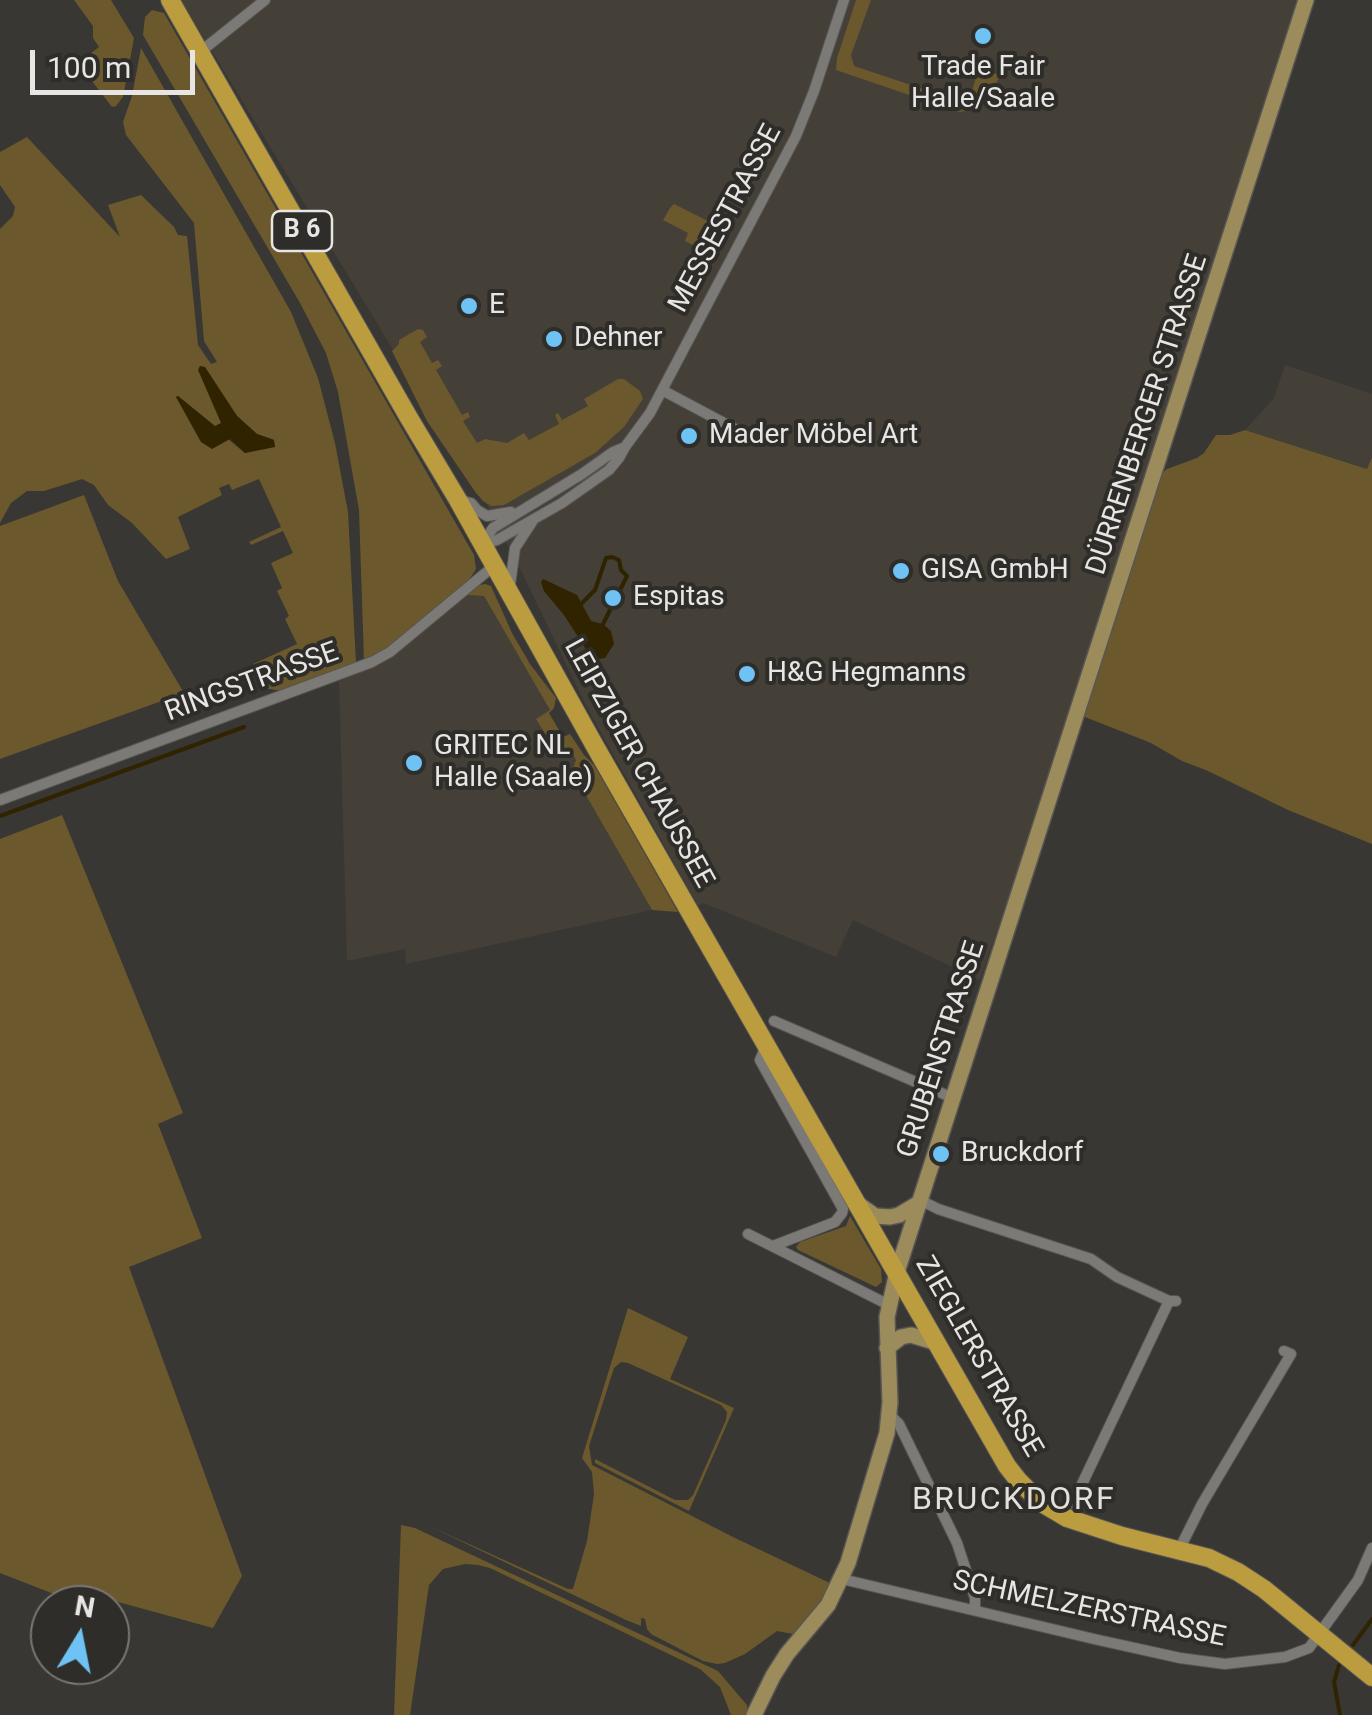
<!DOCTYPE html>
<meta charset="utf-8">
<style>
body{margin:0}
#map{position:relative;width:1372px;height:1715px;overflow:hidden;background:#383733;font-family:Roboto,sans-serif}
canvas{display:block}
.north{position:absolute;left:30px;top:1585px;width:100px;height:100px;box-sizing:border-box;background:#2e2d29;border:2px solid #787774;border-radius:50%;rotate:10deg;font-size:28px;font-weight:700;line-height:40px;text-align:center;color:#e7e6e4}
.north::after{content:'';display:block;margin:auto;width:35px;height:45px;background:#6fc2f4;clip-path:polygon(50% 0,100% 100%,50% 72%,0 100%)}
.scale{position:absolute;left:30px;top:50px;width:165px;height:45px;box-sizing:border-box;border:5px solid #e7e6e4;border-top:0;padding-left:12px;font-size:30px;line-height:35px;white-space:nowrap;color:#e7e6e4;-webkit-text-stroke:8px #2e2d29;paint-order:stroke}
</style>
<div id="map">
<canvas width="1372" height="1715"></canvas>
<div class="north">N</div>
<div class="scale">100 m</div>
</div>
<script>
const context = document.querySelector('canvas').getContext('2d');
context.lineJoin = 'round';
function paint(path, color) {
  context.fillStyle = color;
  context.fill(path, 'evenodd');
}
function shape(rows) {
  const path = new Path2D();
  for (const r of rows) {
    path.moveTo(r[0], r[1]);
    for (let i = 2; i < r.length; i += 2) path.lineTo(r[i], r[i + 1]);
  }
  return path;
}
function trace(path, color, width, dash) {
  context.strokeStyle = color;
  context.lineWidth = width;
  context.lineCap = dash ? 'butt' : 'round';
  context.setLineDash(dash || []);
  context.stroke(path);
}
function write(font, color, halo, rows, align = 'center') {
  context.font = font + ' Roboto,sans-serif';
  context.lineWidth = 8;
  context.setLineDash([]);
  context.textBaseline = 'middle';
  context.strokeStyle = halo;
  context.fillStyle = color;
  for (const [text, x, y, turn = 0] of rows) {
    context.save();
    context.translate(x, y);
    context.rotate((+turn || 0) * Math.PI / 180);
    context.textAlign = isNaN(turn) ? turn : align;
    if (halo) context.strokeText(text, 0, 0);
    context.fillText(text, 0, 0);
    context.restore();
  }
}
paint(shape([
 [181,0,1301,0,1065,732,980,980,853,920,836,957,703,903,698,906,585,704,527,583,486,503],
 [1285,365,1372,394,1372,457,1368,469,1245,430,1274,398],
 [466,595,484,596,551,711,536,719,569,747,576,760,572,771,652,910,406,964,405,949,347,961,339,681,384,663]
]), '#443f37');
paint(shape([
 [74,0,111,0,134,38,123,97,116,106,112,107,78,63,99,47,93,38,93,26],
 [856,0,871,0,851,55,854,66,965,103,969,101,978,70,982,68,1001,76,992,89,966,111,959,112,836,70,837,58],
 [152,10,164,13,474,555,476,569,469,580,399,639,381,652,364,661,359,510,338,392,326,353,300,303,143,35,145,17],
 [141,48,291,312,318,378,335,443,348,512,356,663,282,691,264,688,253,664,297,644,285,619,289,616,277,591,282,588,271,563,293,553,283,531,251,545,249,542,281,527,259,479,232,490,229,484,219,488,222,495,178,517,190,549,166,559,132,523,108,505,94,485,82,479,44,491,27,491,11,503,0,523,0,229,13,216,15,207,0,185,0,152,27,137,120,237,108,205,141,195,174,227,178,235,187,236,198,345,211,364,217,362,204,341,194,223,126,135,123,122,132,96],
 [205,368,237,416,257,434,274,440,264,448,245,453,176,397,178,396,215,427,222,423],
 [674,204,712,223,699,248,685,241,688,233,663,220,670,208],
 [418,329,423,330,427,337,420,342,432,363,438,360,442,366,436,370,462,415,468,412,470,417,463,421,477,443,485,439,507,443,524,433,529,440,559,424,555,415,558,413,562,420,588,406,584,399,618,379,624,379,640,391,643,399,624,427,595,453,504,505,491,506,483,501,476,493,427,421,392,351,399,344,399,340],
 [1245,430,1367,469,1372,457,1372,844,1288,810,1208,771,1182,761,1151,743,1085,717,1084,712,1159,475,1167,469,1197,458,1204,453,1216,435,1230,435],
 [84,495,118,581,184,693,0,759,0,526],
 [485,584,491,586,512,633,530,664,556,698,554,708,549,713,563,737,570,734,584,755,594,765,678,912,652,910,572,771,576,760,569,747,557,753,536,719,550,710,484,596,466,595,479,585],
 [62,815,183,1113,158,1124,202,1238,129,1267,242,1576,213,1628,89,1594,87,1604,82,1605,0,1573,0,839],
 [850,1216,881,1269,882,1282,876,1287,798,1250,796,1247,800,1242,846,1226],
 [628,1308,688,1337,670,1379,734,1408,689,1511,595,1463,595,1459,675,1500,688,1500,693,1495,726,1420,727,1412,721,1405,628,1363,621,1362,614,1368,589,1446,592,1465,733,1537,834,1585,801,1630,793,1634,777,1631,745,1654,725,1663,717,1664,703,1661,651,1634,647,1629,645,1619,641,1618,641,1626,626,1620,427,1525,568,1589,573,1589,587,1541,594,1494,592,1472,582,1458],
 [401,1525,415,1528,718,1671,747,1705,748,1715,731,1715,720,1687,700,1669,490,1568,478,1565,465,1564,443,1569,429,1585,410,1715,394,1715]
]), '#6b592d');
paint(shape([
 [200,366,205,367,237,416,257,434,274,440,275,447,245,453,230,439,212,449,201,442,176,397,178,396,215,426,221,423,198,370],
 [543,579,577,595,591,621,603,624,611,631,614,644,605,658,599,659,589,654,564,615,544,591,541,582]
]), '#302300');
trace(shape([
 [581,604,595,590,606,558,612,557,619,560,621,570,627,576,603,624],
 [0,816,244,727],
 [1353,1645,1372,1619],
 [1339,1665,1334,1682,1340,1715]
]), '#302300', 4);
const street = shape([
 [200,52,265,0],
 [662,390,739,431],
 [458,500,471,503,477,510,487,516,511,512],
 [483,543,493,528,582,474,613,452,625,447],
 [483,544,497,540,562,503,609,470,619,458,625,447,650,413,796,136,814,91,844,0],
 [510,585,515,548,532,522],
 [0,800,372,662,390,652,495,565],
 [774,1021,953,1098],
 [766,1046,760,1060,843,1209,842,1213,835,1222,773,1246],
 [920,1200,938,1209,1091,1259,1117,1277,1169,1301,1176,1301],
 [748,1234,889,1305],
 [889,1414,899,1424,957,1543,975,1598,975,1610],
 [1073,1503,1169,1301],
 [1179,1550,1202,1504,1291,1354,1284,1351],
 [842,1579,1094,1639,1180,1658,1225,1664,1285,1657,1309,1648,1358,1580,1372,1548]
]);
const secondary = shape([
 [858,1204,875,1216,890,1217,899,1215,919,1203],
 [887,1348,901,1337,911,1335,934,1342],
 [754,1715,773,1676,787,1654,828,1605,848,1563,887,1433,890,1402,887,1317,897,1272,1306,0]
]);
const primary = shape([
 [170,0,409,418,458,500,596,748,1007,1466,1018,1480,1040,1502,1067,1518,1122,1536,1209,1558,1238,1572,1264,1589,1372,1677]
]);
trace(street, '#585653', 12);
trace(secondary, '#585653', 18);
trace(primary, '#585653', 20);
trace(street, '#7c7a76', 10);
trace(secondary, '#9c8b5b', 15);
trace(primary, '#bb9c3f', 18);
for (const [x, y, r, color] of [
 [983,36,10,"#6fc2f4"],
 [469,306,10,"#6fc2f4"],
 [554,339,10,"#6fc2f4"],
 [689,436,10,"#6fc2f4"],
 [901,571,10,"#6fc2f4"],
 [613,598,10,"#6fc2f4"],
 [747,674,10,"#6fc2f4"],
 [414,763,10,"#6fc2f4"],
 [941,1154,10,"#6fc2f4"]
]) {
  const dot = new Path2D();
  dot.arc(x, y, r, 0, 2 * Math.PI);
  context.fillStyle = color;
  context.fill(dot);
  trace(dot, '#2e2d29', 4);
}
for (const [x, y, w] of [
 [302,231,60]
]) {
  const box = new Path2D();
  box.roundRect(x - w / 2, y - 20, w, 40, 8);
  context.fillStyle = '#2e2d29';
  context.fill(box);
  trace(box, '#e7e6e4', 2.5);
}
write('bold 25px', '#e7e6e4', null, [
 ["B 6",302,231]
]);
write('28px', '#e7e6e4', '#2e2d29', [
 ["Trade Fair",983,68,"center"],
 ["Halle/Saale",983,100,"center"],
 ["E",489,306],
 ["Dehner",574,339],
 ["Mader Möbel Art",709,436],
 ["GISA GmbH",921,571],
 ["Espitas",633,598],
 ["H&G Hegmanns",767,674],
 ["GRITEC NL",434,747],
 ["Halle (Saale)",434,779],
 ["Bruckdorf",961,1154]
], 'left');
write('28px', '#e7e6e4', '#2e2d29', [
 ["MESSESTRASSE",726,219,-62],
 ["DÜRRENBERGER STRASSE",1148,415,-72],
 ["RINGSTRASSE",252,683,-20],
 ["LEIPZIGER CHAUSSEE",638,764,61],
 ["GRUBENSTRASSE",942,1050,-72],
 ["ZIEGLERSTRASSE",978,1357,60],
 ["SCHMELZERSTRASSE",1089,1610,12]
]);
context.letterSpacing = '2.5px';
write('32px', '#e3e1dc', '#2e2d29', [
 ["BRUCKDORF",1014,1501]
]);
context.letterSpacing = '0px';
</script>
